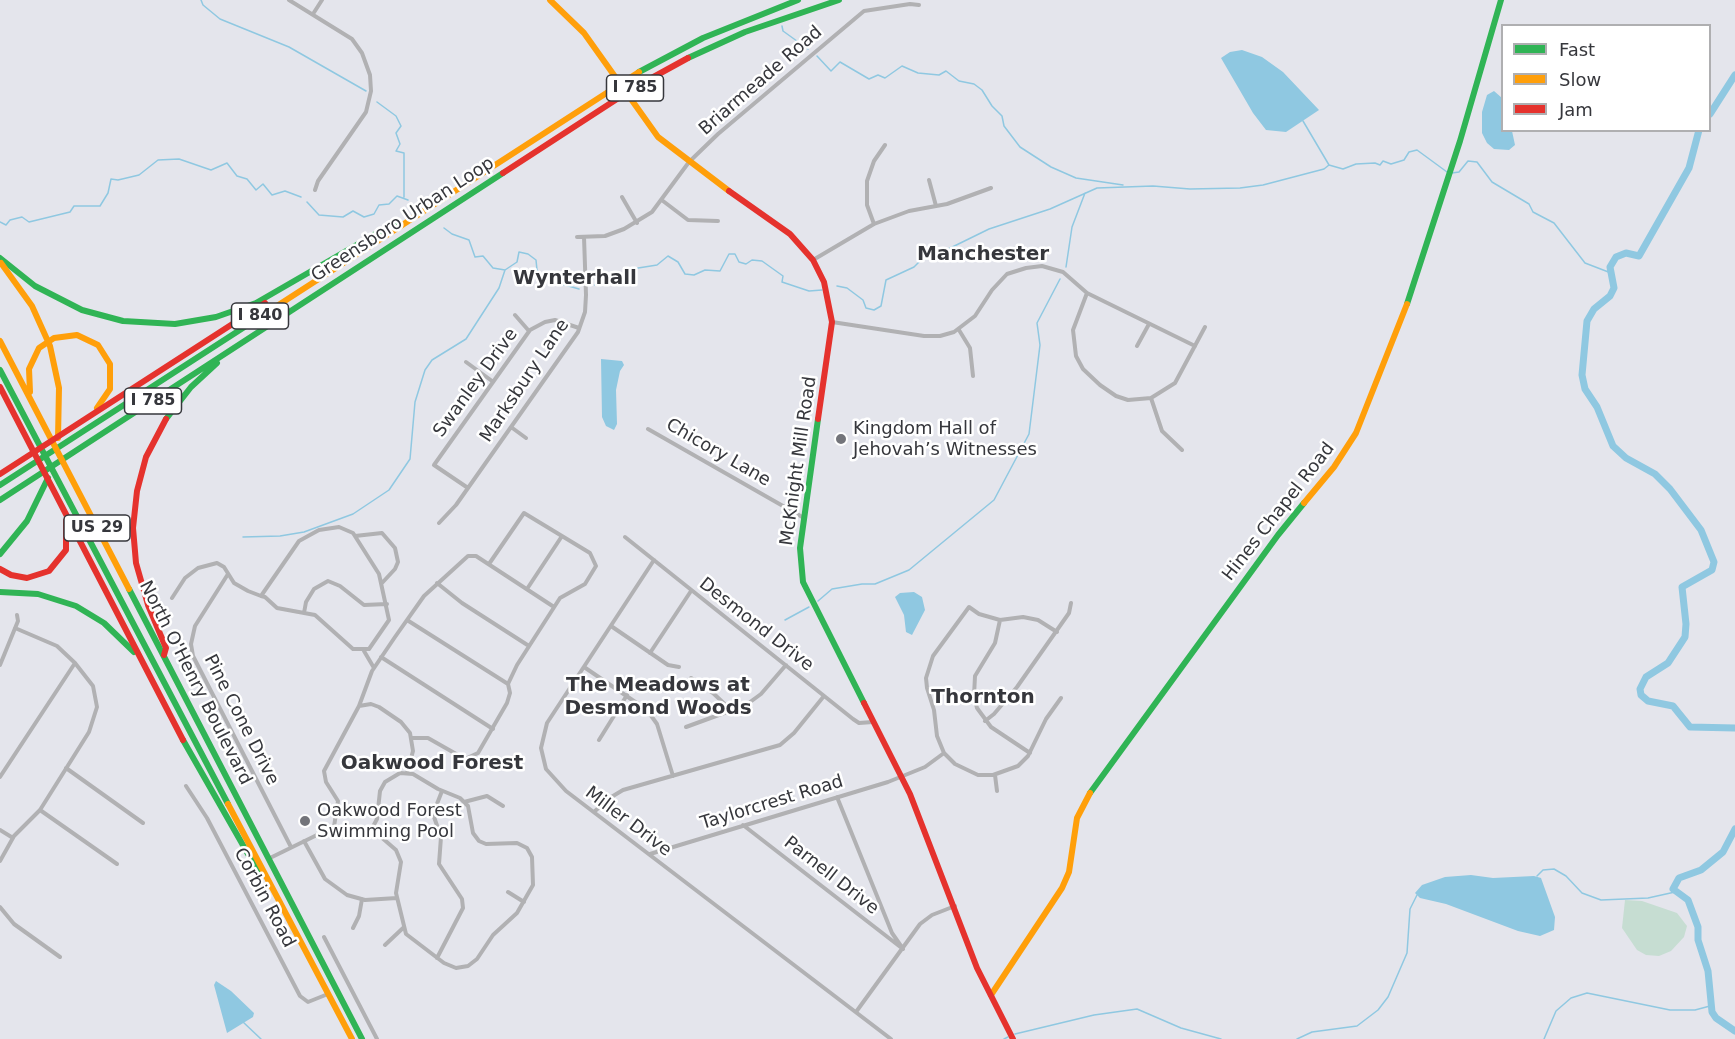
<!DOCTYPE html>
<meta charset="utf-8">
<style>
body{margin:0}
#map{position:relative;width:1735px;height:1039px;overflow:hidden;background:#e4e5ec;font-family:"DejaVu Sans",sans-serif}
canvas{display:block}
.legend{position:absolute;left:1501px;top:24px;width:210px;height:108px;box-sizing:border-box;background:#fff;border:2px solid #afafb1;margin:0;padding:8px 10px;list-style:none;font-size:18px;color:#36373c}
.legend li{display:flex;align-items:center;gap:12px;height:30px}
.legend b{width:30px;border:2px solid #afafb1}
</style>
<div id="map">
<canvas width="1735" height="1039"></canvas>
<ul class="legend">
<li><b style="height:8px;background:#30b455"></b>Fast</li>
<li><b style="height:8px;background:#ff9f0a"></b>Slow</li>
<li><b style="height:8px;background:#e5322d"></b>Jam</li>
</ul>
</div>
<script>
const context = document.querySelector('canvas').getContext('2d');
context.lineJoin = 'round';
function paint(path, color) {
  context.fillStyle = color;
  context.fill(path, 'evenodd');
}
function shape(rows) {
  const path = new Path2D();
  for (const r of rows) {
    path.moveTo(r[0], r[1]);
    for (let i = 2; i < r.length; i += 2) path.lineTo(r[i], r[i + 1]);
  }
  return path;
}
function trace(path, color, width, dash) {
  context.strokeStyle = color;
  context.lineWidth = width;
  context.lineCap = dash ? 'butt' : 'round';
  context.setLineDash(dash || []);
  context.stroke(path);
}
function write(font, color, halo, rows, align = 'center') {
  context.font = font + ' "DejaVu Sans",sans-serif';
  context.lineWidth = 5;
  context.setLineDash([]);
  context.textBaseline = 'middle';
  context.strokeStyle = halo;
  context.fillStyle = color;
  for (const [text, x, y, turn = 0] of rows) {
    context.save();
    context.translate(x, y);
    context.rotate((+turn || 0) * Math.PI / 180);
    context.textAlign = isNaN(turn) ? turn : align;
    if (halo) context.strokeText(text, 0, 0);
    context.fillText(text, 0, 0);
    context.restore();
  }
}
paint(shape([
 [1625,900,1642,901,1677,913,1687,926,1684,937,1671,951,1659,956,1646,955,1637,950,1622,928]
]), '#c6ddd2');
paint(shape([
 [1242,50,1262,57,1283,72,1319,110,1286,132,1266,130,1253,113,1221,58,1230,52],
 [1494,91,1502,98,1502,130,1512,131,1515,145,1509,150,1494,149,1487,143,1482,133,1482,112,1487,95],
 [601,359,622,361,624,365,620,371,616,390,617,424,614,430,606,426,602,417],
 [914,592,922,597,925,610,912,635,906,632,904,615,895,597,900,593],
 [1471,875,1493,878,1534,876,1541,878,1555,917,1554,930,1540,936,1518,931,1446,904,1420,898,1415,893,1422,885,1445,877],
 [216,981,231,991,254,1013,253,1017,227,1033,214,985]
]), '#8fc8e1');
trace(shape([
 [201,0,203,5,220,19,289,47,366,91],
 [782,26,783,31,808,49],
 [817,56,831,71,840,62,869,79,878,75,885,78,902,66,918,73,939,75,946,71,959,81,974,84,982,90,992,106,1002,116,1004,126,1020,147,1051,167,1076,178,1123,185],
 [377,102,396,116,401,126,396,133,400,144,396,151,404,153,404,197],
 [1303,121,1329,165,1343,169,1356,164,1375,163,1380,165,1383,161,1391,164,1404,160,1409,152,1417,150,1447,172],
 [1452,173,1459,172,1468,161,1477,162,1492,182,1529,204,1533,212,1554,223,1585,263,1611,273],
 [307,202,319,215,343,217,353,211,364,217,374,214,379,205,389,204,397,196,408,200],
 [0,222,6,225,10,220,22,217,29,222,70,212,74,206,100,206,108,193,111,179,118,180,139,175,158,160,179,159,211,170,227,163,237,176,247,179,256,190,263,184,272,195,285,191,301,197],
 [444,228,452,234,469,240,475,257,483,256,493,268,505,270],
 [1066,267,1072,227,1085,193],
 [595,285,624,278,632,269,657,265,668,256,678,262,685,274,694,275,705,270,720,271,729,254,735,254,739,262,746,264,752,260,762,261,783,276,782,282,809,291,822,290],
 [837,286,847,288,863,300,866,308,874,310,881,306,886,280,914,267,924,257,938,254,989,229,1050,209,1097,188,1153,186,1190,189,1240,188,1263,185,1324,169,1329,165],
 [243,537,280,536,304,532,353,514,389,490,410,459,415,402,425,370,432,360,466,339,499,288,505,270,517,262,519,252,528,254,536,260,537,270,544,279,579,289],
 [818,601,832,589,862,584,875,584,909,570,994,500,1029,434,1040,345,1037,323,1060,279],
 [785,620,809,607],
 [1537,876,1543,870,1554,869,1566,876,1582,893,1601,900,1648,898,1675,892],
 [243,1022,261,1039],
 [1015,1034,1094,1015,1137,1009,1181,1028,1221,1039],
 [1004,1039,1008,1037],
 [1297,1039,1312,1032,1357,1026,1378,1010,1388,997,1407,953,1410,909,1417,895],
 [1544,1039,1556,1011,1571,998,1587,993,1670,1010,1695,1010,1710,1006]
]), '#8fc8e1', 1.5);
trace(shape([
 [1710,114,1735,75],
 [1699,130,1689,168,1639,256,1626,253,1616,257,1610,267,1614,288,1610,296,1594,309,1587,321,1582,375,1585,389,1597,407,1613,446,1626,458,1655,474,1670,489,1701,530,1714,562,1712,570,1682,587,1686,624,1685,637,1668,663,1646,677,1640,689,1641,695,1648,701,1673,706,1690,727,1735,728],
 [1735,829,1723,852,1701,870,1679,878,1673,889,1688,900,1698,927,1698,940,1708,971,1712,1012,1716,1018,1735,1031]
]), '#8fc8e1', 7);
trace(shape([
 [289,0,352,39,362,53,370,75,371,91,366,112,318,181,315,190],
 [313,14,322,0],
 [929,180,936,206],
 [622,197,637,223],
 [663,201,688,220,718,221],
 [874,224,867,205,867,181,874,161,885,145],
 [577,237,605,236,624,229,652,212,689,162,718,134,864,11,910,4,919,5],
 [813,260,874,224,909,211,947,204,991,188],
 [1087,293,1073,330,1076,356,1083,369,1100,385,1116,396,1128,400,1151,398,1175,383,1205,327],
 [515,315,529,331],
 [832,322,924,336,940,336,954,332,975,316,992,290,1007,274,1026,268,1042,266,1063,272,1087,293,1195,346],
 [959,330,970,348,973,376],
 [1137,346,1149,324],
 [466,362,492,381],
 [1151,398,1162,431,1182,450],
 [511,427,526,438],
 [648,429,804,518],
 [468,488,434,465,530,330,545,322,555,320,579,328],
 [439,523,456,505,578,332,585,312,586,295,584,237],
 [355,536,382,533,395,548,398,562,395,569,382,583],
 [625,537,853,719,859,723,873,722],
 [654,560,547,723,541,748,546,769,566,791,891,1039],
 [228,574,195,626,191,644,193,656,291,847],
 [437,583,462,603,529,646],
 [527,589,562,536],
 [172,598,185,578,198,568,217,563,224,567,234,583,248,591,261,596,265,597,277,608,315,615,353,649,369,649,389,620,379,574,353,533,339,527,319,530,299,541,261,596],
 [304,613,306,602,314,589,328,581,340,586,364,605,387,604],
 [407,620,508,684],
 [1000,620,995,643,975,676,974,696,977,708,991,727,1030,753],
 [611,626,668,665,679,667],
 [1057,632,1038,620,1023,617,1000,620,979,614,969,607,933,656,926,678,927,688,934,710,937,736,944,753,955,764,978,775,993,775,1018,766,1028,756,1046,719,1061,698],
 [364,651,374,668],
 [650,653,691,591],
 [381,657,493,729],
 [0,665,18,621,17,615],
 [584,667,647,710,657,724,673,776],
 [691,678,713,693,732,711],
 [359,706,372,671,395,637,424,596,468,556,476,556,554,607],
 [985,721,994,714,1017,687,1069,613,1071,603],
 [686,727,746,705,761,694,786,665],
 [413,738,428,738,465,759,478,753,507,703,510,693,508,684,517,665,560,598,585,584,596,566,590,553,524,513,489,564],
 [599,740,627,695],
 [66,768,143,823],
 [995,775,997,791],
 [0,777,75,663],
 [186,786,207,818,300,996,308,1002,328,994],
 [837,797,892,933,901,946],
 [464,802,487,796,503,806],
 [40,810,117,864],
 [594,812,608,799,623,790,780,745,794,733,824,696],
 [743,825,903,949],
 [0,830,13,838],
 [333,833,338,801,326,782,324,771,359,706,371,704,379,707,401,722,410,733,413,751,407,773],
 [304,841,325,879,347,895,365,900,397,898],
 [650,854,888,782,925,767,944,753],
 [270,858,319,834,374,834,381,837,396,850,401,862,396,893,406,934,444,963,456,968,468,966,477,959,493,935,517,913,533,885,532,857,527,848,517,843,486,844,479,841,473,833,468,806,460,798,438,789,413,774,400,773,385,782,380,791,377,819,369,834],
 [0,861,14,836,40,810,89,732,97,707,93,686,75,663,57,646,15,628],
 [508,892,524,902],
 [0,907,14,924,60,957],
 [353,928,359,916,362,899],
 [324,937,377,1039],
 [385,945,403,928],
 [437,958,463,908,462,899,439,864,441,837,433,814,442,791],
 [856,1012,920,924,932,915,955,906]
]), '#b1b1b3', 4);
trace(shape([
 [688,58,745,32,839,0],
 [639,72,703,38,798,0],
 [0,258,35,286,82,310,123,321,175,324,216,317,256,303,398,221],
 [1407,304,1460,141,1501,0],
 [0,370,228,804],
 [166,419,191,387,217,363],
 [818,419,800,548,803,582,864,703],
 [0,485,263,315],
 [0,500,503,173],
 [0,554,27,521,48,478],
 [129,589,362,1039],
 [0,592,38,594,76,606,104,623,134,652],
 [183,740,260,875],
 [1090,793,1278,535,1304,503]
]), '#30b455', 6);
trace(shape([
 [550,0,584,33,658,137,729,191],
 [1,263,32,306,50,346,59,388,58,438],
 [263,315,639,72],
 [0,341,129,589],
 [30,392,29,369,39,348,54,338,77,335,98,345,110,364,110,389,97,408],
 [1304,503,1334,467,1356,433,1407,304],
 [228,804,352,1039],
 [991,995,1062,888,1069,872,1077,818,1090,793]
]), '#ff9f0a', 6);
trace(shape([
 [503,173,637,86,688,58],
 [729,191,790,234,813,260,824,282,832,322,818,419],
 [0,387,183,740],
 [0,474,265,303],
 [0,569,11,575,27,578,49,571,66,550,66,521],
 [164,655,166,648,148,605,136,563,133,528,137,491,146,457,166,419],
 [864,703,910,794,977,968,1013,1039]
]), '#e5322d', 6);
for (const [x, y, r, color] of [
 [841,439,6,"#73747a"],
 [305,821,6,"#73747a"]
]) {
  const dot = new Path2D();
  dot.arc(x, y, r, 0, 2 * Math.PI);
  context.fillStyle = color;
  context.fill(dot);
  trace(dot, '#fff', 2);
}
for (const [x, y, w] of [
 [635,88,57],
 [260,316,57],
 [153,401,57],
 [97,528,66]
]) {
  const box = new Path2D();
  box.roundRect(x - w / 2, y - 13, w, 26, 4.5);
  context.fillStyle = '#fff';
  context.fill(box);
  trace(box, '#36373c', 1.5);
}
write('bold 16px', '#36373c', null, [
 ["I 785",635,88],
 ["I 840",260,316],
 ["I 785",153,401],
 ["US 29",97,528]
]);
write('18px', '#36373c', '#fff', [
 ["Briarmeade Road",761,81,-41],
 ["Greensboro Urban Loop",403,220,-33],
 ["Marksbury Lane",525,381,-56],
 ["Swanley Drive",476,383,-54],
 ["Chicory Lane",718,453,30],
 ["McKnight Mill Road",799,461,-82],
 ["Hines Chapel Road",1279,512,-52],
 ["Desmond Drive",756,625,38],
 ["North O'Henry Boulevard",195,683,63],
 ["Pine Cone Drive",241,720,63],
 ["Taylorcrest Road",772,803,-17],
 ["Miller Drive",628,822,37],
 ["Parnell Drive",831,876,38],
 ["Corbin Road",264,898,62]
]);
write('18px', '#36373c', '#fff', [
 ["Kingdom Hall of",853,429],
 ["Jehovah’s Witnesses",853,450],
 ["Oakwood Forest",317,811],
 ["Swimming Pool",317,832]
], 'left');
write('bold 20px', '#36373c', '#fff', [
 ["Manchester",983,255],
 ["Wynterhall",575,279],
 ["The Meadows at",658,686],
 ["Desmond Woods",658,709],
 ["Thornton",983,698],
 ["Oakwood Forest",432,764]
]);
</script>
